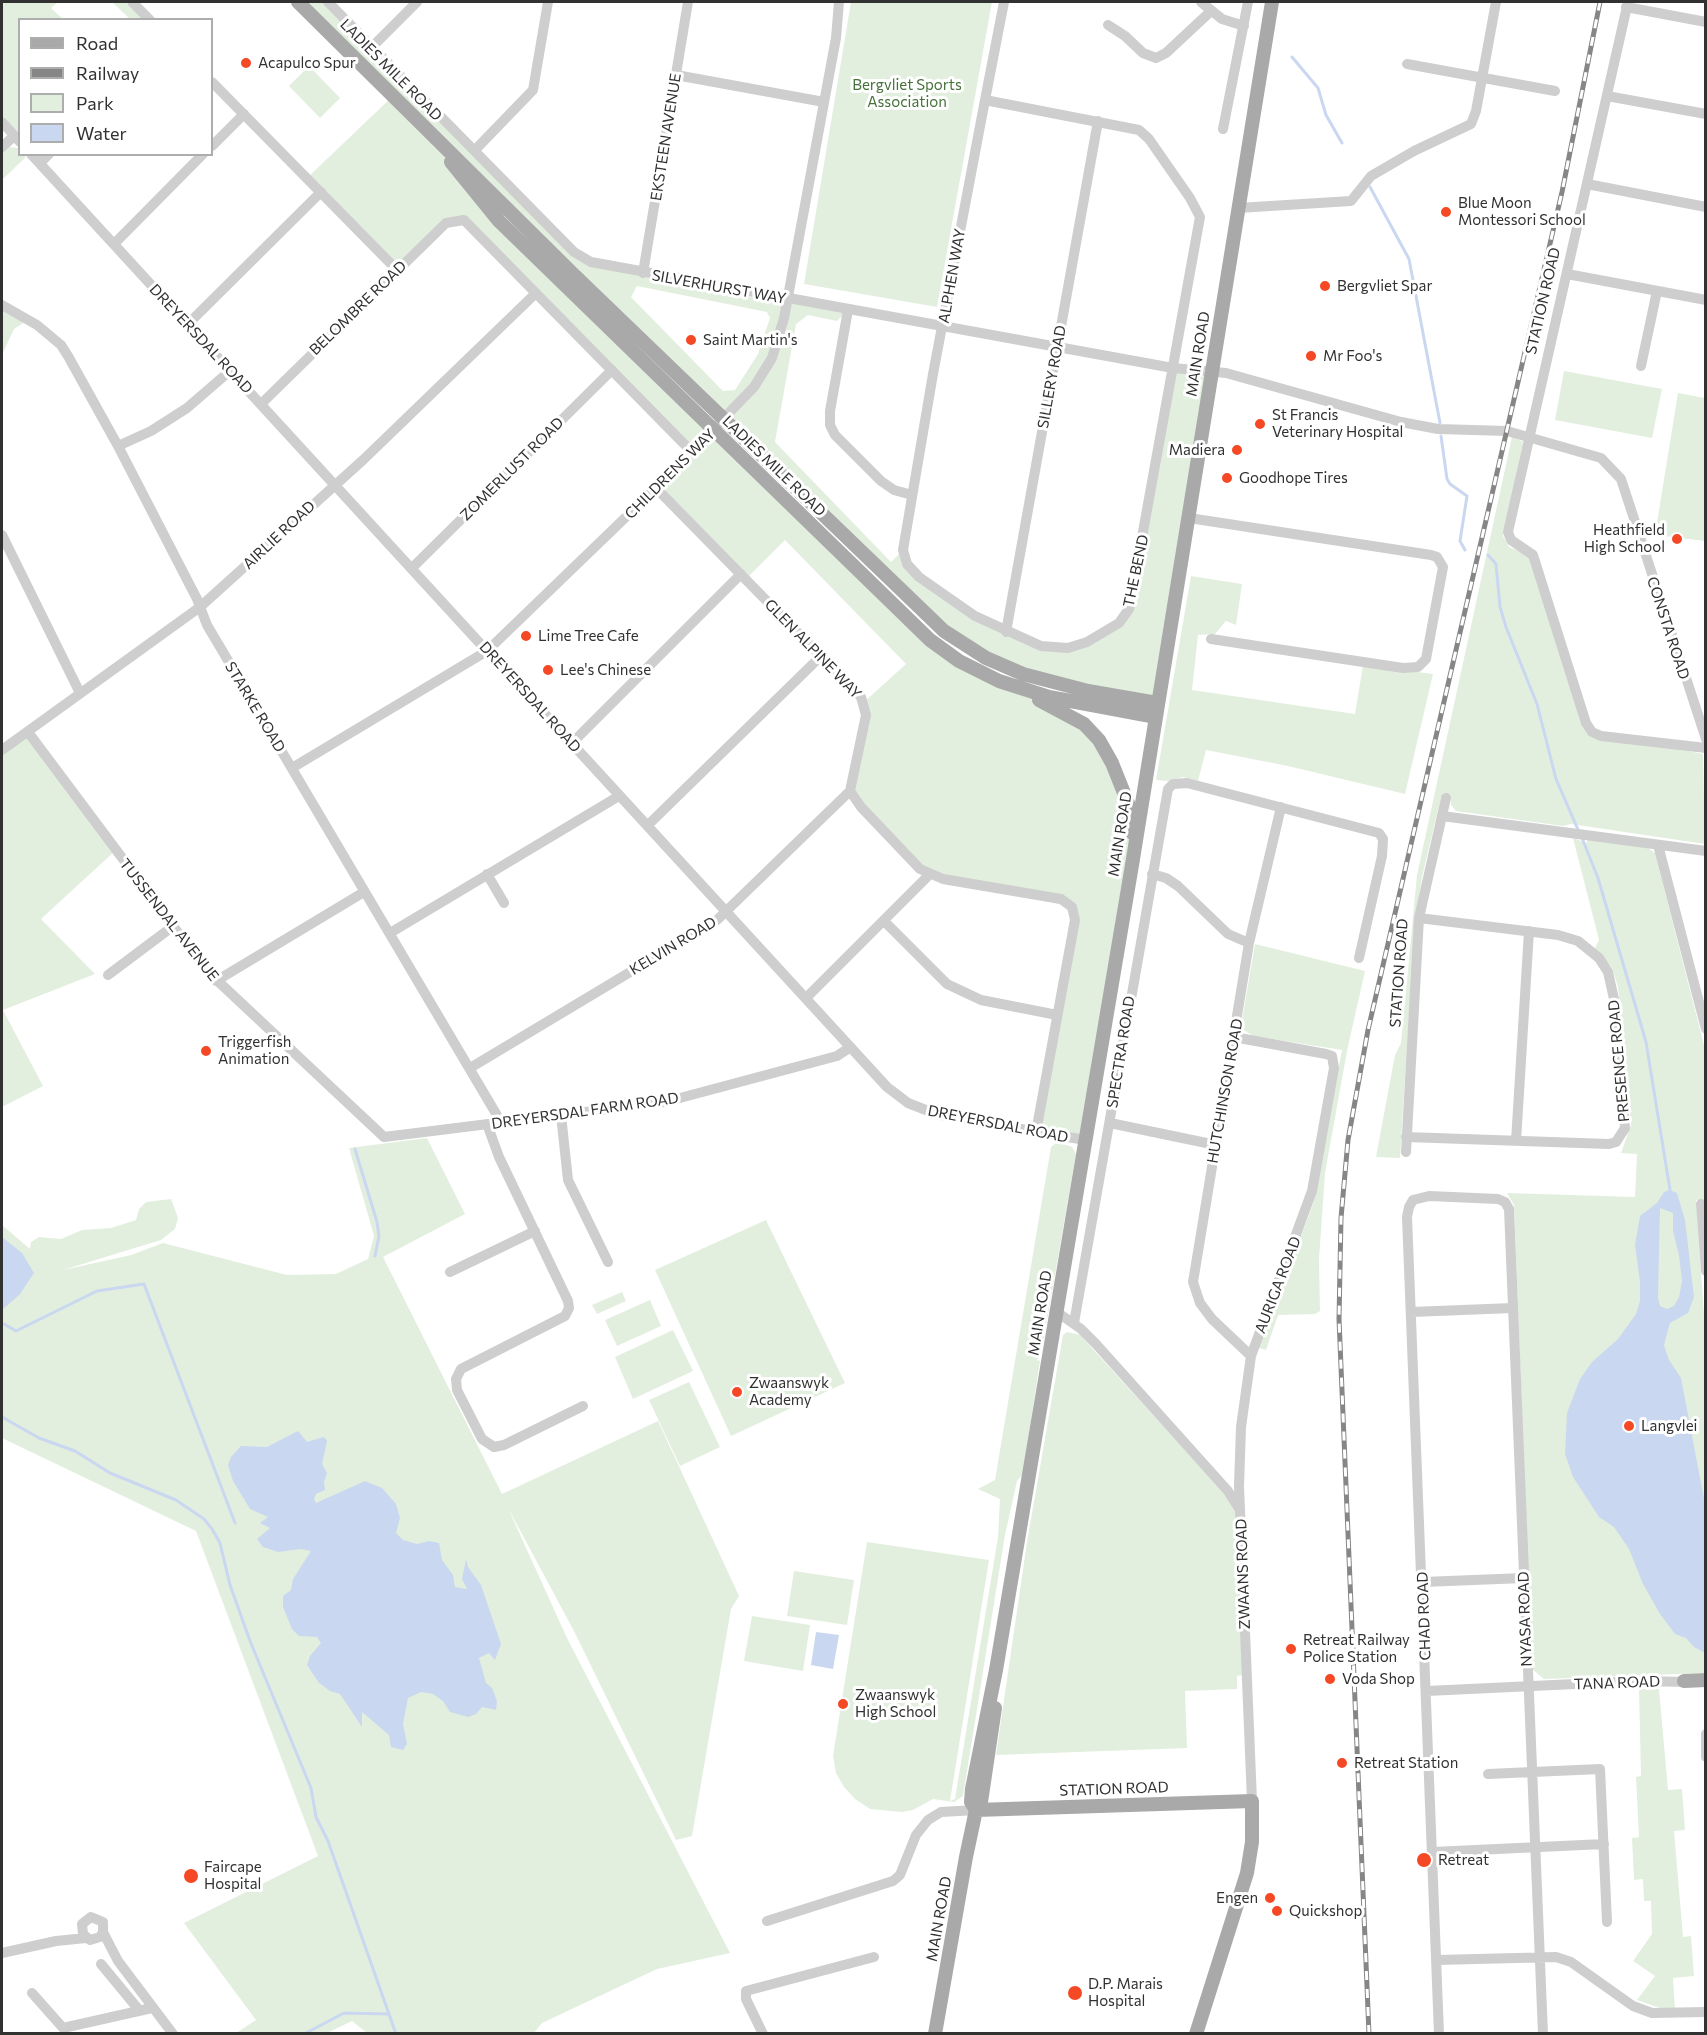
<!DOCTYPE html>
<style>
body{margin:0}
#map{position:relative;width:1707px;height:2035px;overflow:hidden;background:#fff;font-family:Commissioner,sans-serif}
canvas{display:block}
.frame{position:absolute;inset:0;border:3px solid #313131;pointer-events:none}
.legend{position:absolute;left:18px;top:18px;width:195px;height:138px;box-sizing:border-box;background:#fff;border:2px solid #adadad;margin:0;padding:8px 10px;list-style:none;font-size:18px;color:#313131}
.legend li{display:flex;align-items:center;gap:12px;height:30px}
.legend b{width:30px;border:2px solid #adadad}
</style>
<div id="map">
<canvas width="1707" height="2035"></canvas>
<div class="frame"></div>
<ul class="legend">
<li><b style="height:8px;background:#a9a9a9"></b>Road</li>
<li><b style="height:8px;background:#868686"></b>Railway</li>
<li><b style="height:16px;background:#e3efde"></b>Park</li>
<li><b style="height:16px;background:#c9d7f0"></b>Water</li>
</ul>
</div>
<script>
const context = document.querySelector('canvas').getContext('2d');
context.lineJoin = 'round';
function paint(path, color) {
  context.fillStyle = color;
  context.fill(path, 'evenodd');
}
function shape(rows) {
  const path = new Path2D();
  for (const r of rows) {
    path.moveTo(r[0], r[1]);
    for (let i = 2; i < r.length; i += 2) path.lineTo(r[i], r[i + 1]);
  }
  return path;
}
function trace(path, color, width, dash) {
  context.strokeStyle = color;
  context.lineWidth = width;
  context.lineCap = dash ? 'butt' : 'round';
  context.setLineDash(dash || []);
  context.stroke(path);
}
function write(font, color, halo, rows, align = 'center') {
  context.font = font + ' Commissioner,sans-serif';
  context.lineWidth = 6;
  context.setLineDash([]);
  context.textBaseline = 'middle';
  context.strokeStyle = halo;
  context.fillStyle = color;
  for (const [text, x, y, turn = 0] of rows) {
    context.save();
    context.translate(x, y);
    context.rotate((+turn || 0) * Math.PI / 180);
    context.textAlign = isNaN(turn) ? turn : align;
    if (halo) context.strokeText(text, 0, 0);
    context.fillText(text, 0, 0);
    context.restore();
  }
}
paint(shape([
 [2,2,58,2,51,8,63,19,20,20,19,135,2,115],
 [112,2,125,2,143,19,130,19],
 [298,2,328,2,582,258,848,310,837,321,808,315,796,324,775,442,891,562,903,550,907,564,1005,632,1068,648,1125,617,1173,368,1212,372,1157,703,1088,691,972,650,573,274,464,179,930,640,1055,707,1092,732,1132,827,1085,1140,1036,1132,1072,907,929,875,850,791,864,702,906,664,785,540,746,579,656,488,692,452,471,224,452,220,397,270,307,178,394,95],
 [637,286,767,312,770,318,758,354,735,390,723,391,631,297],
 [851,2,992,2,937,307,804,284],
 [309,66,340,98,320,118,289,86],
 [9,147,18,148,20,154,26,157,2,180,2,153],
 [2,310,25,322,14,329,2,355],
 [1564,371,1662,389,1652,438,1555,420],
 [1678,393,1705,398,1705,541,1655,535],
 [1512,437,1523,442,1503,536,1509,547,1528,555,1584,729,1703,754,1705,844,1571,824,1563,826,1456,811,1451,805,1451,799,1441,797,1422,877,1414,932,1400,1158,1376,1157,1395,1055,1401,1043,1417,875],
 [1191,576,1242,584,1236,625,1226,621,1215,634,1198,635,1192,690,1355,714,1363,665,1433,674,1405,794,1288,766,1206,750,1198,781,1183,777,1168,781,1156,780],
 [28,734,115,851,41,919,95,974,3,1010,43,1086,2,1107,2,751],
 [1573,838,1587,843,1587,840,1647,847,1655,853,1705,1049,1705,1200,1696,1200,1706,1345,1705,1673,1544,1679,1532,1669,1514,1205,1507,1193,1635,1197,1637,1154,1621,1153,1631,1125,1618,987,1612,968,1595,948,1599,940],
 [1255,944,1365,971,1347,1051,1325,1173,1319,1259,1320,1311,1315,1314,1278,1315,1266,1350,1259,1348,1262,1338,1313,1204,1342,1050,1253,1036,1244,1030,1242,1020],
 [427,1138,465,1214,383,1257,502,1494,658,1421,739,1596,731,1609,692,1836,676,1840,575,1633,508,1508,567,1638,730,1953,657,1969,542,2023,534,2033,367,2033,352,2021,327,2033,236,2033,256,2020,184,1923,318,1856,196,1531,2,1438,2,1225,30,1249,31,1242,39,1237,61,1239,82,1230,111,1228,136,1220,139,1209,146,1202,171,1199,178,1218,175,1229,161,1240,63,1270,131,1255,163,1243,287,1275,336,1274,368,1259,374,1236,349,1148],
 [1057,1142,1072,1147,1076,1154,1042,1349,1037,1360,1040,1361,1023,1474,1017,1481,1005,1535,963,1796,954,1802,933,1799,913,1810,902,1812,870,1809,855,1799,844,1787,836,1773,833,1756,867,1542,989,1560,950,1801,955,1799,998,1537,1000,1499,978,1489,995,1480,1051,1147],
 [766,1220,845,1383,731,1436,655,1270],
 [622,1292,626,1301,597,1314,592,1305],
 [650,1300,661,1326,617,1346,605,1320],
 [673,1330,693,1371,633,1399,615,1357],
 [1067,1332,1080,1335,1224,1493,1237,1516,1243,1675,1237,1676,1237,1689,1185,1691,1187,1748,996,1755,1027,1542,1063,1335],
 [689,1382,720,1447,680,1466,649,1400],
 [794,1571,854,1580,847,1625,787,1616],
 [752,1616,810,1625,803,1671,744,1661],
 [1639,1689,1659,1689,1668,1790,1682,1789,1685,1830,1674,1831,1683,1937,1691,1936,1694,1976,1673,1978,1675,2009,1660,2008,1637,2000,1655,1976,1633,1961,1652,1934,1651,1901,1644,1901,1643,1879,1634,1880,1632,1838,1639,1837,1636,1777,1641,1776]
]), '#e3efde');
paint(shape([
 [1670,1190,1677,1193,1685,1220,1694,1297,1688,1313,1670,1323,1664,1345,1669,1360,1681,1378,1705,1504,1705,1653,1694,1647,1686,1638,1675,1634,1660,1614,1643,1584,1629,1549,1614,1527,1599,1517,1573,1477,1565,1454,1567,1413,1580,1379,1592,1362,1618,1339,1636,1314,1640,1301,1640,1282,1635,1245,1640,1216,1657,1203,1664,1192],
 [1660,1208,1673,1213,1673,1231,1679,1255,1682,1281,1679,1297,1674,1306,1667,1309,1660,1306,1658,1298],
 [2,1237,22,1253,34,1273,20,1294,2,1310],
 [298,1431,307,1442,324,1437,327,1441,322,1464,327,1473,324,1482,325,1490,316,1494,314,1499,316,1503,365,1481,382,1488,396,1504,400,1518,396,1533,403,1540,417,1544,429,1541,439,1543,442,1560,453,1575,455,1587,467,1589,462,1579,466,1559,468,1567,481,1585,501,1644,495,1660,489,1653,479,1658,486,1683,492,1688,497,1701,496,1710,482,1707,476,1714,468,1717,450,1712,443,1701,433,1694,421,1692,408,1698,403,1724,407,1744,403,1750,391,1747,389,1735,362,1712,362,1727,340,1694,330,1691,319,1683,307,1665,310,1656,321,1643,317,1637,299,1636,292,1629,283,1607,283,1596,291,1590,293,1579,311,1551,301,1549,278,1552,263,1547,257,1539,270,1528,260,1523,268,1517,250,1509,233,1481,228,1465,231,1457,241,1446,267,1447],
 [816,1632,839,1635,833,1669,811,1665]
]), '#c9d7f0');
trace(shape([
 [1292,57,1318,88,1326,115,1342,143],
 [1370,187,1409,259,1440,423],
 [1441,436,1447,479,1450,484,1467,496,1460,541,1465,550],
 [1488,555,1496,564,1500,607,1506,627,1537,704,1556,779,1579,832],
 [1582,838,1598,878,1646,1042,1670,1190],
 [355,1149,377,1222,379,1236,375,1256],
 [4,1324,16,1331,97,1291,144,1284,235,1523],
 [2,1417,39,1438,75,1451,110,1473,176,1500,204,1519,212,1529,220,1543,230,1585,250,1641,311,1788,316,1817,328,1841,396,2034],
 [304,2034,344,2013,388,2014]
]), '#c9d7f0', 3);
trace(shape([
 [132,2,150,20],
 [328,2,574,252,591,262,1173,368,1226,373,1401,422,1438,429,1507,431,1601,458,1621,479,1706,739],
 [1201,2,1222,19,1244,26],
 [1628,2,1508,532,1511,540,1533,555,1586,723,1592,732,1601,736,1706,748],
 [1626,7,1706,22],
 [1108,25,1125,36,1143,53,1156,58,1166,53,1211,11],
 [373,46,417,2],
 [1407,64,1555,91],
 [676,75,824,102],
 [212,82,397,270],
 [1607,96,1706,114],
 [985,100,1139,130,1149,139,1190,198,1200,217,1129,609,1119,623,1087,642,1068,648,1041,646,975,616,919,577,907,564,903,550,933,374,985,100,1004,2],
 [2,122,20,142],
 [1223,129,1248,2],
 [212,146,244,114],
 [2,147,14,136],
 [475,150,533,90,548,2],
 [31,154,887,1087,908,1103,936,1114,1085,1140],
 [40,163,49,154],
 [1587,184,1706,207],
 [1238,208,1351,201,1371,176,1414,151,1471,124,1476,111,1496,2],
 [114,244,203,154],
 [643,273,688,2],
 [1567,274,1706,300],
 [2,305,37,325,61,345,68,356,118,446,197,599,207,625,501,1122],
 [848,310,830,411,830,425,835,435,881,481,894,490,912,495],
 [188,324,321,192],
 [1641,366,1657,291],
 [261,404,446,223,464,220,692,452],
 [118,446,151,431,187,408,231,370],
 [656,488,861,697,866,715,850,791,861,807,920,869,943,879,1061,899,1072,907,1075,920,1036,1132],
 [1189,518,1431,555,1437,557,1443,567,1426,659,1418,667,1403,668,1211,639],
 [2,535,80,693],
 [412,568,612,370],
 [1006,632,1098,121],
 [28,732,206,970,384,1137,665,1102,837,1056,849,1048],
 [572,743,741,574],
 [2,750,200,607,363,460,536,293],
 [292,768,487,651,656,488,754,387,772,358,784,318,836,38,839,2],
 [1442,816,1706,851],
 [648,825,820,657],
 [1658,845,1706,1029],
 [487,874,504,903],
 [1152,874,1166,878,1178,886,1228,934,1249,943],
 [884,921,947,984,981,1000,1057,1015],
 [390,933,619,796],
 [108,975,172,927],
 [216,981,364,892],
 [806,998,929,875],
 [1234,1037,1326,1054,1332,1056,1334,1068,1312,1191,1251,1356,1241,1427,1239,1486,1252,1801],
 [470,1068,717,920,850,791],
 [561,1115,568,1180,608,1262],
 [1110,1123,1216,1145],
 [487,1124,499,1157,568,1301,569,1308,565,1316,461,1369,456,1379,457,1390,482,1439,494,1447,504,1445,583,1406],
 [1406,1137,1609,1144,1616,1142,1625,1128,1614,999,1608,972,1599,958,1578,941,1558,935,1419,918],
 [1516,1141,1529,931],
 [1406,1152,1419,918,1446,798],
 [1701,1204,1706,1271],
 [450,1272,535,1231],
 [1057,1312,1081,1329,1096,1344,1228,1491,1239,1509],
 [1411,1312,1513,1308],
 [1074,1323,1168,789,1173,784,1187,783,1379,833,1383,839,1382,856,1359,958],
 [1251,1356,1212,1319,1200,1303,1193,1282,1249,943,1281,807],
 [1423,1582,1524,1578],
 [1427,1691,1638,1681,1690,1682],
 [1706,1734,1706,1757],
 [1488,1774,1600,1769,1607,1922],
 [1433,1852,1604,1844],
 [767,1921,893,1881,900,1875,916,1835,928,1820,941,1812,976,1810],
 [103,1932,100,1937,90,1940,83,1934,82,1924,91,1917,103,1922,103,1932,118,1961,173,2034],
 [2,1953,56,1941,86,1938],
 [1437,1960,1556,1957,1571,1962,1633,2006,1652,2013,1706,2012],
 [101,1964,139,2010],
 [32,1993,63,2028],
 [63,2028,152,2008],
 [763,2034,746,1999,746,1991,874,1957],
 [1439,2034,1407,1217,1409,1207,1413,1200,1429,1196,1498,1199,1505,1202,1509,1209,1543,2034]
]), '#cecece', 10);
trace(shape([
 [298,2,573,274,944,631,986,658,1023,674,1088,691,1157,703],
 [451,162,499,221,930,640,959,661,999,681,1049,697,1156,717],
 [1039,700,1084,724,1099,740,1112,763,1128,803,1132,833],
 [1684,1681,1706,1680],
 [976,1810,971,1802,972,1789,996,1670,1132,865,1272,2],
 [976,1810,1252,1801,1252,1842,1247,1873,1196,2034],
 [935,2034,966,1857,976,1810,981,1802,995,1708]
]), '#a9a9a9', 14);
const rail = shape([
 [1369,2034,1339,1319,1341,1218,1348,1140,1368,1030,1562,192,1600,2]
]);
trace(rail, '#868686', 5);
trace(rail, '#fff', 3, [9]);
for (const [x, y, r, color] of [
 [246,63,6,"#f54925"],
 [1446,212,6,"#f54925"],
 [1325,286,6,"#f54925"],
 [691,340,6,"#f54925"],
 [1311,356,6,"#f54925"],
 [1260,424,6,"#f54925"],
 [1237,450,6,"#f54925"],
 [1227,478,6,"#f54925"],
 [1677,539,6,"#f54925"],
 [526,636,6,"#f54925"],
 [548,670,6,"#f54925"],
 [206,1051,6,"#f54925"],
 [737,1392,6,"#f54925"],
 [1629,1426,6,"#f54925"],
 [1291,1649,6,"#f54925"],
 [1330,1679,6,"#f54925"],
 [843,1704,6,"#f54925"],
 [1342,1763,6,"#f54925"],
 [1424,1860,8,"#f54925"],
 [191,1876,8,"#f54925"],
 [1270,1898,6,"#f54925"],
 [1277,1911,6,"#f54925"],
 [1075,1993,8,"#f54925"]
]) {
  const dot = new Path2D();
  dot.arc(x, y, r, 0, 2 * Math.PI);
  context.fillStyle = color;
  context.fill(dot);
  trace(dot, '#fff', 2);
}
write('15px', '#313131', '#fff', [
 ["Acapulco Spur",258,63],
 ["Blue Moon",1458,203],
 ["Montessori School",1458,220],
 ["Bergvliet Spar",1337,286],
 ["Saint Martin's",703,340],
 ["Mr Foo's",1323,356],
 ["St Francis",1272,415],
 ["Veterinary Hospital",1272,432],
 ["Madiera",1225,450,"right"],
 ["Goodhope Tires",1239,478],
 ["Heathfield",1665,530,"right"],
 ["High School",1665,547,"right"],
 ["Lime Tree Cafe",538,636],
 ["Lee's Chinese",560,670],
 ["Triggerfish",218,1042],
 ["Animation",218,1059],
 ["Zwaanswyk",749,1383],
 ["Academy",749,1400],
 ["Langvlei",1641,1426],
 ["Retreat Railway",1303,1640],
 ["Police Station",1303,1657],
 ["Voda Shop",1342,1679],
 ["Zwaanswyk",855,1695],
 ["High School",855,1712],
 ["Retreat Station",1354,1763],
 ["Retreat",1438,1860],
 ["Faircape",204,1867],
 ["Hospital",204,1884],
 ["Engen",1258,1898,"right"],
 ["Quickshop",1289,1911],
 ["D.P. Marais",1088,1984],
 ["Hospital",1088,2001]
], 'left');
write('15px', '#313131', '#fff', [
 ["LADIES MILE ROAD",391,70,45],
 ["EKSTEEN AVENUE",666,137,-81],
 ["ALPHEN WAY",952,276,-80],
 ["SILVERHURST WAY",719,287,10],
 ["STATION ROAD",1543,301,-77],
 ["BELOMBRE ROAD",358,308,-44],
 ["DREYERSDAL ROAD",201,339,47],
 ["MAIN ROAD",1198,354,-81],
 ["SILLERY ROAD",1052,377,-80],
 ["LADIES MILE ROAD",774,466,44],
 ["ZOMERLUST ROAD",512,469,-45],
 ["CHILDRENS WAY",670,474,-45],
 ["AIRLIE ROAD",279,535,-43],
 ["THE BEND",1136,571,-78],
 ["CONSTA ROAD",1668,628,72],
 ["GLEN ALPINE WAY",813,649,46],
 ["DREYERSDAL ROAD",530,697,48],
 ["STARKE ROAD",255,707,59],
 ["MAIN ROAD",1120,834,-81],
 ["TUSSENDAL AVENUE",169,920,52],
 ["KELVIN ROAD",673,946,-31],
 ["STATION ROAD",1399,973,-86],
 ["SPECTRA ROAD",1121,1052,-81],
 ["PRESENCE ROAD",1619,1061,-95],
 ["HUTCHINSON ROAD",1225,1091,-80],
 ["DREYERSDAL FARM ROAD",585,1111,-8],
 ["DREYERSDAL ROAD",998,1124,11],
 ["AURIGA ROAD",1278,1285,-69],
 ["MAIN ROAD",1040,1313,-81],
 ["ZWAANS ROAD",1243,1574,-92],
 ["CHAD ROAD",1424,1616,-92],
 ["NYASA ROAD",1525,1619,-92],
 ["TANA ROAD",1617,1683,-2],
 ["STATION ROAD",1114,1789,-2],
 ["MAIN ROAD",939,1919,-80]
]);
write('15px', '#467239', '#fff', [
 ["Bergvliet Sports",907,85],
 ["Association",907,102]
]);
</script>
